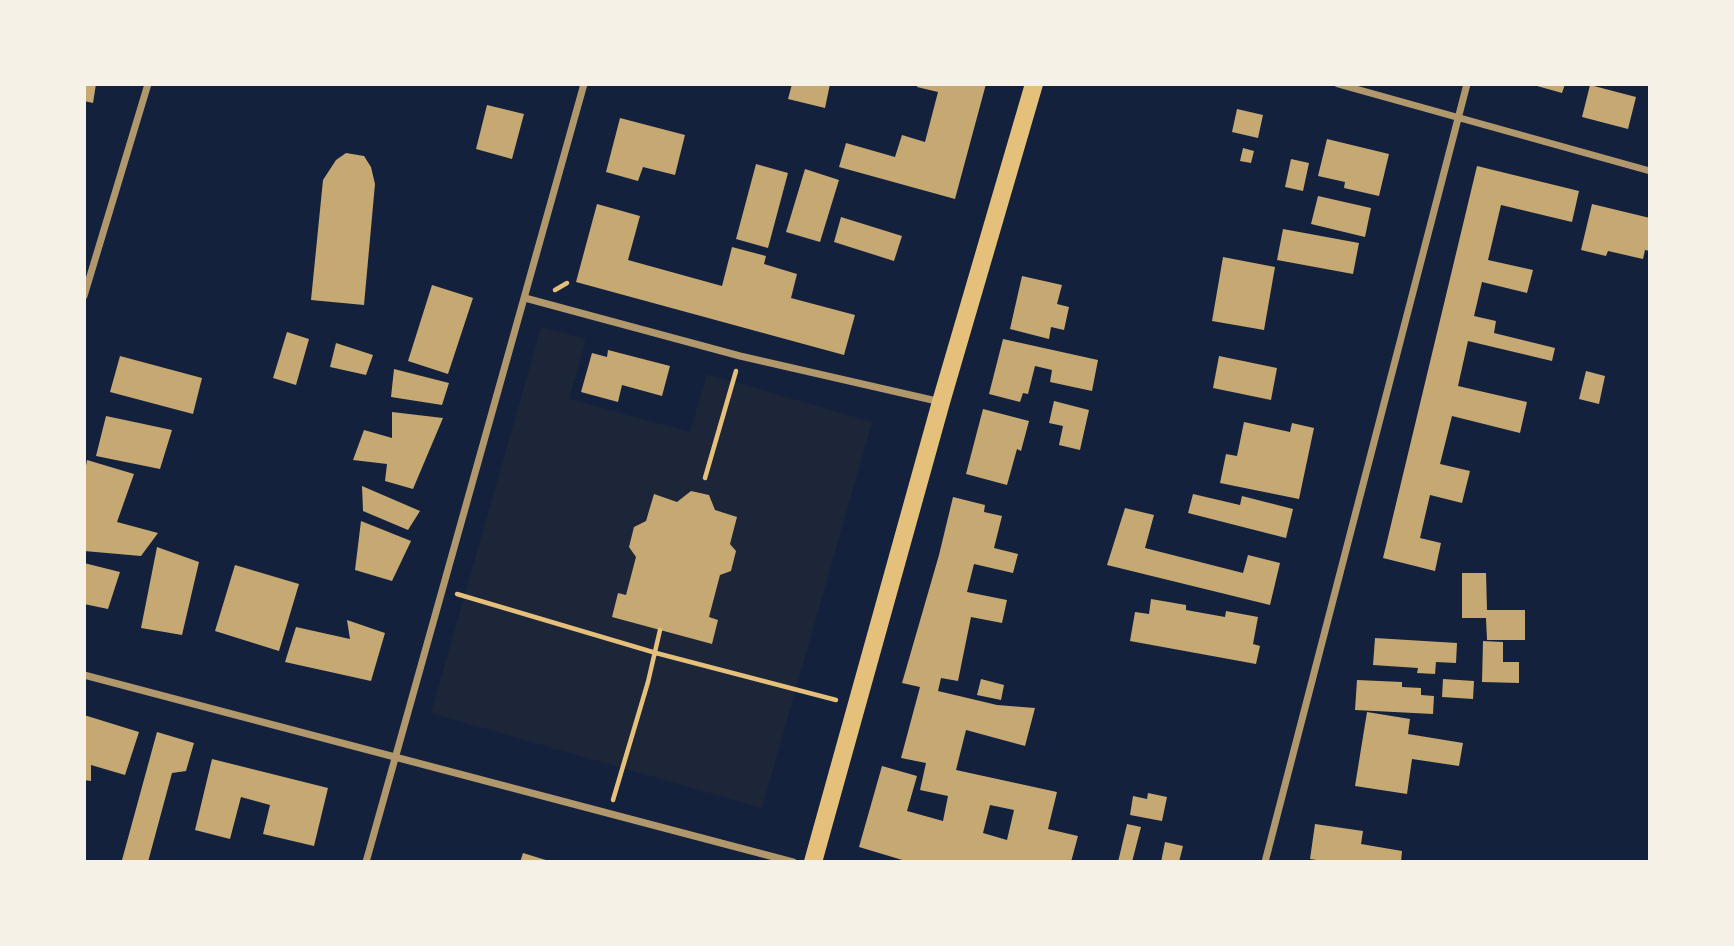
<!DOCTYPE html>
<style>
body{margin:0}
#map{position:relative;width:1734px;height:946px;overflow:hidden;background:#14213d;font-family:Karla,sans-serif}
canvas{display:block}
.frame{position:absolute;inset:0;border:86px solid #f6f1e7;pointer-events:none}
</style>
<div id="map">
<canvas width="1734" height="946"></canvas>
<div class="frame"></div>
</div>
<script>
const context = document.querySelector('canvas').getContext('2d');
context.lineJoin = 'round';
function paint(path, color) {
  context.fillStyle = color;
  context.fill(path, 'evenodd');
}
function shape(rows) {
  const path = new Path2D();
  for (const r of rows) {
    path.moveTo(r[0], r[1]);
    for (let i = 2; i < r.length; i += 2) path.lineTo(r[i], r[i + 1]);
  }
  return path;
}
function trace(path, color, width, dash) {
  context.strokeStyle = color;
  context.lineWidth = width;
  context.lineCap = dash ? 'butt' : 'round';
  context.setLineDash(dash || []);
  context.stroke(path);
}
paint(shape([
 [541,327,586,339,569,399,690,432,707,374,872,422,762,808,431,713]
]), '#1d2539');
paint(shape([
 [84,84,96,84,93,103,84,101],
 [792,84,830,84,825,108,788,99],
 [918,84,986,84,955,199,839,167,846,143,895,157,902,135,925,142,938,92,917,87],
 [1530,84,1565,84,1562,93],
 [1590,85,1636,97,1628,129,1582,117],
 [487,105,524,114,512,159,476,149],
 [1237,109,1263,115,1258,138,1232,132],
 [620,118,685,135,675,175,643,167,638,181,606,172],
 [1327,139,1389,154,1379,196,1344,188,1345,182,1318,176],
 [1243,148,1254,151,1251,163,1240,161],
 [346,153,364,156,371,167,375,184,364,305,311,300,323,180,336,160],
 [1291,159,1309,163,1303,191,1285,187],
 [756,164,788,173,768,248,736,239],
 [1477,166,1579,191,1572,222,1501,205,1488,260,1533,270,1527,293,1482,282,1474,316,1496,321,1494,333,1555,348,1552,361,1468,341,1458,386,1527,402,1520,433,1452,416,1440,464,1470,471,1462,503,1430,495,1420,538,1441,543,1435,571,1383,558],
 [805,169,839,180,820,242,786,232],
 [1318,196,1371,208,1365,237,1311,224],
 [597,204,640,216,628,260,722,286,732,247,766,256,764,264,797,274,791,298,855,315,844,355,576,282],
 [1592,204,1650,218,1650,251,1645,250,1643,259,1608,251,1606,256,1581,250],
 [841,217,902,236,894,261,834,242],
 [1283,229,1359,243,1353,274,1277,260],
 [1223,257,1275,267,1264,330,1212,321],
 [1022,276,1062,285,1057,304,1069,307,1064,330,1051,327,1049,339,1010,329],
 [432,285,473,298,448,374,408,361],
 [287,332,309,339,296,385,273,378],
 [1003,339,1098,360,1092,391,1050,382,1052,370,1035,366,1028,394,1023,393,1020,402,989,394],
 [336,343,373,355,366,375,330,367],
 [608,350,670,366,662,396,622,385,618,402,581,392,592,353,607,357],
 [120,356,202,378,193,414,110,392],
 [1219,356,1277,368,1271,400,1213,388],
 [394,369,449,383,442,405,391,397],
 [1586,371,1605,376,1599,404,1579,399],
 [1054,401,1089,410,1080,450,1059,445,1063,426,1049,423],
 [983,409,1029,421,1021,451,1017,449,1007,485,966,474],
 [392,412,443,418,413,489,385,481,387,464,353,460,364,430,392,438],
 [106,416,172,430,160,469,96,456],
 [1244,422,1290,432,1292,423,1314,428,1299,499,1220,483,1226,454,1237,456],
 [87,460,134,474,117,522,158,533,141,556,84,551,84,477],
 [362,486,420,511,408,530,363,511],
 [691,491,709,495,715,510,737,517,730,544,736,551,731,571,720,575,709,617,718,620,712,644,612,617,618,593,626,595,636,557,629,547,634,527,646,521,654,494,677,502],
 [1193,494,1240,505,1242,496,1293,509,1286,538,1188,513],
 [953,497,985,505,984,512,1002,516,994,548,1018,554,1013,573,974,564,967,592,1007,600,1002,623,971,617,958,681,941,678,938,691,997,705,1035,708,1025,746,966,730,956,770,1057,792,1048,829,1078,836,1071,862,909,862,859,847,882,766,917,776,907,811,943,821,948,796,920,790,926,763,901,758,920,687,902,683,939,555],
 [990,805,1014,810,1007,840,983,833],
 [1125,508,1154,515,1145,548,1243,573,1248,555,1280,563,1270,605,1107,565],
 [361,521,411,541,392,581,355,570],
 [157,547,199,562,182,635,141,628],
 [84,563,120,572,108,609,84,604],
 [235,565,299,584,279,651,215,631],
 [1462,573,1486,573,1487,610,1525,610,1525,640,1487,640,1486,618,1462,618],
 [1151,599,1186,605,1186,610,1225,617,1226,611,1258,617,1253,644,1260,646,1256,664,1130,641,1135,612,1149,614],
 [347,620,385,633,371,681,285,662,296,627,350,639],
 [1375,638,1457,643,1456,663,1436,662,1435,674,1417,673,1418,668,1373,665],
 [1483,641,1503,642,1503,662,1519,662,1519,683,1482,682],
 [981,679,1004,685,1001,700,977,695],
 [1443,679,1474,681,1473,699,1442,697],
 [1357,680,1402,682,1402,687,1421,688,1421,695,1434,696,1433,714,1355,710],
 [1367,712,1410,719,1408,734,1463,743,1459,766,1412,759,1407,794,1355,786],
 [84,715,139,732,125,775,91,765,91,781,84,780],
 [157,732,194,743,186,771,172,773,148,862,127,862,122,860],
 [212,759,328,788,314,846,263,834,270,805,241,797,230,839,195,830],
 [1148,793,1167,797,1162,821,1130,815,1133,796,1147,799],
 [1127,824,1141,827,1132,862,1118,862],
 [1315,824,1363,831,1361,844,1402,851,1401,862,1329,862,1310,859],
 [1165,842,1183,846,1179,862,1161,862],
 [523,853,549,861,549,862,520,862]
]), '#c6a872');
trace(shape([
 [555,290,567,283],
 [705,478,736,371],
 [457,594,656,653,836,700],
 [613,800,648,682,660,630]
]), '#e5c07b', 4.5);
trace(shape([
 [1338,84,1650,171],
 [84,296,148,84],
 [525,298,740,356,941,402],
 [84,675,793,862],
 [366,862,584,84],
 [1265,862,1467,84]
]), '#b1986c', 7);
trace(shape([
 [813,862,941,402,1034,84]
]), '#e5c07b', 18);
</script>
